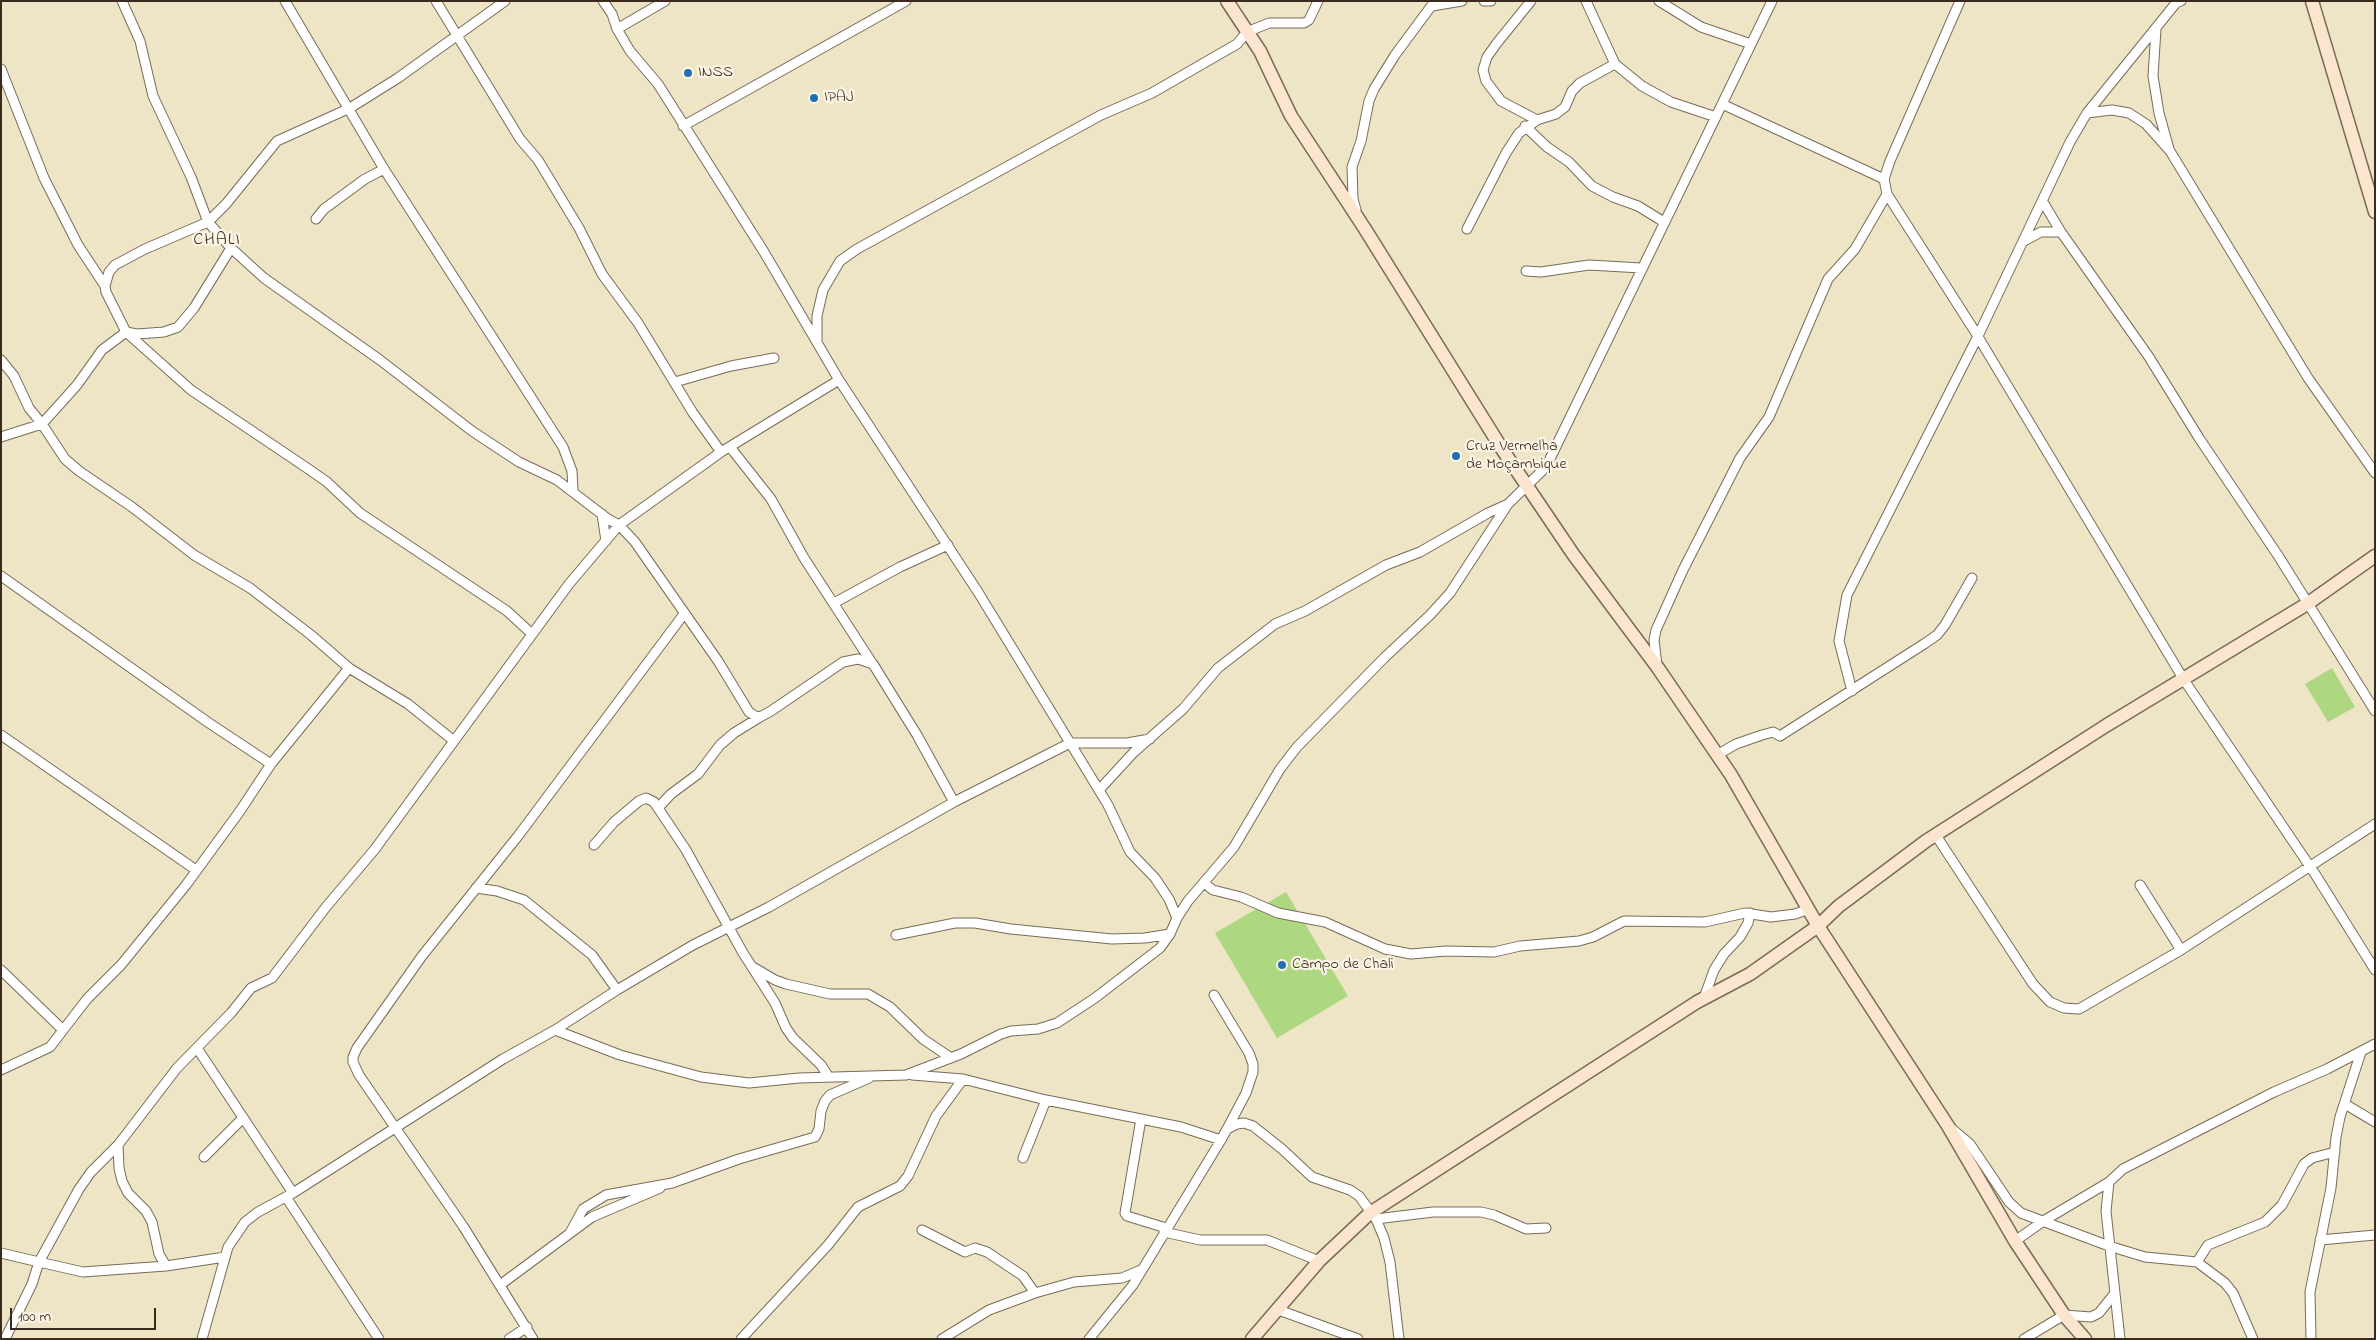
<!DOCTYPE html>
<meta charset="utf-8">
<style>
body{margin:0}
#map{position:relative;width:2376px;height:1340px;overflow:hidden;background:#ede5c5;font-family:"Indie Flower",sans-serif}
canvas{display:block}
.frame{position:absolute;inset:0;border:2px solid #3b2a1e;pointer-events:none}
.scale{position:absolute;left:10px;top:1308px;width:146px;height:22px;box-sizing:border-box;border:2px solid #3b2a1e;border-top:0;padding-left:6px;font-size:15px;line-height:18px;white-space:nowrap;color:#3b2a1e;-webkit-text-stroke:4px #fcf5e5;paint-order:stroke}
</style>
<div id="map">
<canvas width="2376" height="1340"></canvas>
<div class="frame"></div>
<div class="scale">100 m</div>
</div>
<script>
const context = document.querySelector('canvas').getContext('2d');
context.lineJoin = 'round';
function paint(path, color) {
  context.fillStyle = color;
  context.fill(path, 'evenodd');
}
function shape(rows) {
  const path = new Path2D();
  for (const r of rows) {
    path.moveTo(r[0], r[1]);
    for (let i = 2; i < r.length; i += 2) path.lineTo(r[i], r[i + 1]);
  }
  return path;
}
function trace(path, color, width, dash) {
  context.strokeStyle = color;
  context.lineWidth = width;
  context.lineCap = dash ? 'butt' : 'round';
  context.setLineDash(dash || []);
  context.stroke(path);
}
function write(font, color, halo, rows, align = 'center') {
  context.font = font + ' "Indie Flower",sans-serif';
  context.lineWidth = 4.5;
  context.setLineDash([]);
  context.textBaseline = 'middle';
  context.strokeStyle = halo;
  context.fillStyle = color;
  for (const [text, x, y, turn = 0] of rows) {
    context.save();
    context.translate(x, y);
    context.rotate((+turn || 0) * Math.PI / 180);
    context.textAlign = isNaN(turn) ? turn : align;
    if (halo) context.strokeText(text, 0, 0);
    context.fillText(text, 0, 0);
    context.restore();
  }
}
paint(shape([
 [2332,668,2355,707,2328,722,2305,684],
 [1286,892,1348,996,1277,1038,1215,933]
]), '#aed782');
const street = shape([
 [122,1,140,41,153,96,191,177,208,222,231,248,264,278,380,360,472,431,519,462,557,480,608,519,619,525,635,542,718,661,749,712,755,716,760,717,771,711,843,662,858,659,873,664,917,735,954,802],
 [285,1,384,169,563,447,572,471,573,491],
 [436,1,520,139,538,160,579,228,602,274,638,323,693,413,721,452],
 [1484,1,1491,1],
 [1531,1,1497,43,1487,57,1483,70,1486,81,1501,101,1537,120],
 [1586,1,1615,64,1642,86,1671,102,1716,117],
 [1659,1,1701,27,1751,44],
 [1960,1,1890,161,1884,179,1887,194,1974,330,2184,680,2315,874,2375,970],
 [1432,6,1462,1],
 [617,29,665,1],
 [2156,29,2153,76,2159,113,2169,149],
 [1,69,44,178,78,245,105,286],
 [1722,104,1884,179],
 [2087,113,2112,110,2129,113,2146,124,2170,151,2308,378,2375,473],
 [683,126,906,1],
 [1525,126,1547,147,1569,162,1592,186,1613,197,1638,206,1664,222],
 [2043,202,2061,232,2149,357,2199,438,2279,557,2375,711],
 [1356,210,1353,199,1352,167,1361,141,1369,101,1374,89,1395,55,1435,1],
 [316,219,324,209,365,179,384,169],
 [1467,229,1506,153,1519,133,1537,120,1556,114,1565,107,1572,91,1580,83,1615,64],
 [2024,241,2041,232,2061,232],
 [1526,271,1541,272,1589,265,1641,268],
 [126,332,191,390,307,468,327,482,360,513,507,611,532,634],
 [126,332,137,334,164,332,178,327,194,308,231,248],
 [817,341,817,316,823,290,840,261,857,249,1101,115,1152,93,1237,44,1247,32,1269,23,1304,23,1309,20,1318,1],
 [1,360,14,376,29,408,42,424,65,459,79,471,132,507,194,555,250,588,311,635,349,668,408,704,454,741],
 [839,380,978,592,1108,805,1130,852,1155,878,1169,899,1177,918],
 [675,382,731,366,774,358],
 [1,437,42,424,77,385,102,350,126,332,106,292,105,286,109,272,115,265,145,249,208,222,226,204,277,141,350,108,398,78,505,1],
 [730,447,771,499,804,558,872,663],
 [602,514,606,541],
 [1,576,209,723,271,764],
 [834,603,900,567,948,545],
 [1657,665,1654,640,1656,630,1683,570,1740,458,1769,417,1828,279,1855,249,1887,194],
 [1852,691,1839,641,1847,595,1978,336,2070,142,2087,113,2176,3,2181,1],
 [1,735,196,870],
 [1717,755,1736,744,1762,735,1773,732,1780,736,1924,644,1937,635,1945,625,1972,578],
 [1099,790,1134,752,1183,709,1218,668,1275,624,1305,611,1386,565,1420,552,1488,513,1508,504,1546,467,1772,1],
 [658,808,671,794,698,774,720,745,734,733,760,717],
 [1935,834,2033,984,2050,1002,2064,1008,2079,1009,2181,950,2375,824],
 [594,845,614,822,639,801,646,798,654,802,686,850,743,953,775,1003,786,1028,793,1038,821,1065,828,1076],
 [1204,883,1213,890,1241,897,1278,913,1325,922,1385,949,1411,954,1446,951,1494,952,1520,946,1579,941,1593,937,1624,921,1705,922,1745,913,1771,917,1795,914,1809,909],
 [2140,885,2181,950],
 [476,888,497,891,524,900,592,955,617,990],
 [896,935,955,923,975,923,1011,929,1112,939,1145,938,1170,934],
 [753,967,775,980,786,984,830,994,868,994,890,1007,923,1039,951,1058],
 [1,970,63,1030],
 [1214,995,1249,1053,1253,1064,1253,1072,1246,1093,1227,1129],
 [1704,998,1714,970,1724,954,1740,937,1748,923,1750,913],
 [555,1030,620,1055,701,1077,749,1083,799,1078,906,1075,961,1054,1001,1034,1011,1031,1038,1029,1057,1023,1095,998,1160,948,1170,934,1177,918,1188,901,1234,847,1280,769,1297,747,1384,658,1430,615,1450,593,1508,504],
 [197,1048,293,1193],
 [1,1070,50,1047,87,999,121,965,186,885,240,811,271,764,349,668],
 [912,1075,963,1079,1046,1100,1181,1127,1221,1140,1227,1129,1237,1124,1244,1123,1253,1126,1282,1149,1312,1177,1350,1190,1359,1196,1376,1219,1384,1238,1390,1262,1399,1339],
 [2345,1104,2375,1122],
 [1141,1119,1125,1213,1127,1216,1166,1228],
 [1952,1129,1970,1144,2009,1202,2021,1213,2109,1246,2145,1257,2197,1262,2225,1283,2233,1293,2253,1339],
 [118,1145,119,1168,122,1181,128,1193,146,1211,152,1222,159,1254,166,1266],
 [204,1157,243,1118],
 [1023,1158,1046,1100],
 [2109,1182,2106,1211,2120,1339],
 [286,1197,379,1339],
 [1376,1219,1433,1212,1481,1212,1494,1215,1526,1229,1546,1228],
 [922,1230,965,1252,975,1248,987,1252,1023,1276,1035,1293],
 [1164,1232,1200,1240,1267,1240,1319,1261],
 [570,1233,583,1209,606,1195,672,1183,739,1159,815,1137,819,1129,821,1111,825,1101,830,1095,869,1078],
 [2320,1240,2375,1235],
 [2015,1241,2045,1220,2109,1182,2123,1169,2274,1092,2327,1069,2375,1044],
 [1,1253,39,1262,79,1189,91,1172,118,1145,177,1068,231,1013,251,988,272,978,326,907,375,849,569,584,619,525,721,452,839,380,764,252,658,84,630,51,617,29,612,14,603,1],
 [2197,1262,2208,1245,2265,1222,2282,1205,2304,1164,2312,1158,2335,1152],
 [500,1285,592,1217,660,1188],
 [1276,1309,1358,1339],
 [5,1339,32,1284,39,1262,83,1272,166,1266,225,1257],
 [202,1339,228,1247,245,1222,258,1212,293,1193,503,1059,555,1030,617,990,693,945,769,907,954,802,1070,743,1127,743,1150,739],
 [509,1339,527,1327],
 [533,1339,463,1226,359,1075,353,1062,353,1057,357,1048,422,956,518,836,684,614],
 [741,1339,828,1245,858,1207,900,1186,908,1176,936,1116,963,1079],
 [942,1339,989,1310,1035,1293,1074,1282,1122,1278,1141,1270],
 [1089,1339,1133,1285,1221,1140],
 [2024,1339,2064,1315,2091,1317,2099,1313,2115,1293],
 [2311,1339,2310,1292,2331,1188,2336,1137,2340,1117,2361,1052]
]);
const secondary = shape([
 [1227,1,1260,51,1291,116,1365,229,1502,449,1573,554,1658,668,1731,775,1818,926,1948,1126,2015,1241,2064,1315,2085,1339],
 [2312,1,2375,212],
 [1252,1339,1319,1261,1370,1213,1697,1002,1750,974,1818,926,1839,906,1926,841,2107,725,2307,604,2375,556]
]);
trace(street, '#796b58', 11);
trace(secondary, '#796b58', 15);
trace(street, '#fff', 9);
trace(secondary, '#fce5cf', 12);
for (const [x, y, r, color] of [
 [688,73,5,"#1f6fb2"],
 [814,98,5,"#1f6fb2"],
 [1456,456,5,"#1f6fb2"],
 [1282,965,5,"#1f6fb2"]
]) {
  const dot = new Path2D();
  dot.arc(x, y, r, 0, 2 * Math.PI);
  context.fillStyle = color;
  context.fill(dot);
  trace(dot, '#fcf5e5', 2);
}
write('16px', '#3b2a1e', '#fcf5e5', [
 ["INSS",698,73],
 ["IPAJ",824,98],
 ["Cruz Vermelha",1466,447],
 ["de Moçambique",1466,465],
 ["Campo de Chali",1292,965]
], 'left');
context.letterSpacing = '1px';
write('18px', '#3b2a1e', '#fcf5e5', [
 ["CHALI",217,241]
]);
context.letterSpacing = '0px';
</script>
